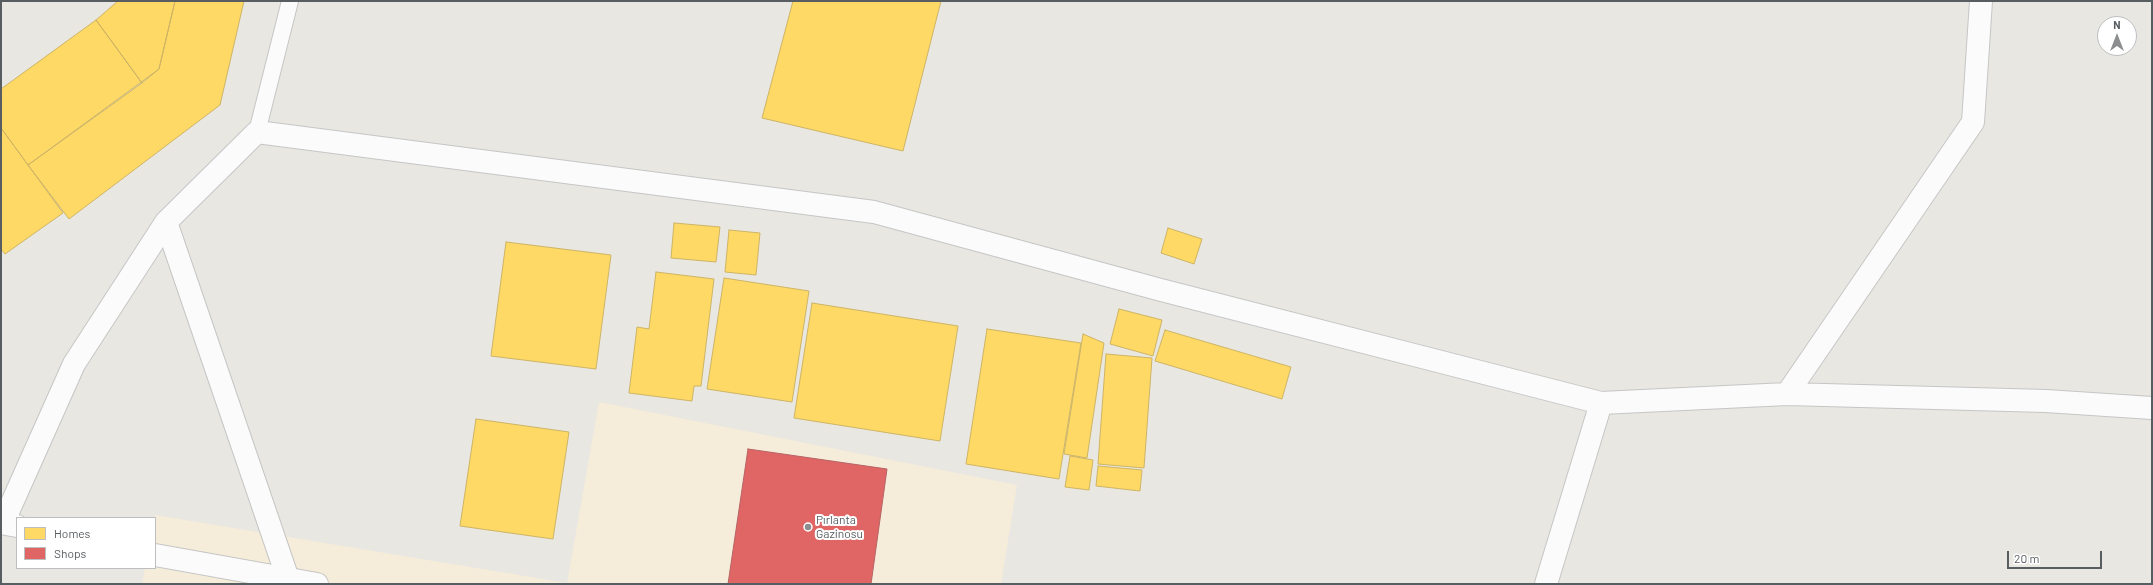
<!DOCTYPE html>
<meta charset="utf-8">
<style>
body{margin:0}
#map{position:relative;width:2153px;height:585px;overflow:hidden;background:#e9e7e2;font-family:Barlow,sans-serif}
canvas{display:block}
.frame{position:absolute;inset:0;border:2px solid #585d61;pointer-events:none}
.legend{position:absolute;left:16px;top:517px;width:140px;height:52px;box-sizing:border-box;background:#fff;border:1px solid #bcbec0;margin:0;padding:5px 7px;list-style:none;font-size:12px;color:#585d61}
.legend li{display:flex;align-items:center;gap:8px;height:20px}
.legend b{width:20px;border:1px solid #bcbec0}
.north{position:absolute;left:2097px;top:16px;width:40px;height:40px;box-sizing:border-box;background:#fff;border:1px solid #bcbec0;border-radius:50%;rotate:0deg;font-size:11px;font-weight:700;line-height:16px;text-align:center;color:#585d61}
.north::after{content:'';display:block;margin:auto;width:14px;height:18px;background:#8b8d8e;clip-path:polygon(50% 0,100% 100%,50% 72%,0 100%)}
.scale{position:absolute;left:2007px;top:551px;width:95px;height:18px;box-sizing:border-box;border:2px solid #585d61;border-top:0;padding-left:5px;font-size:12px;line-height:14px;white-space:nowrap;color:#585d61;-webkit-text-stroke:3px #fff;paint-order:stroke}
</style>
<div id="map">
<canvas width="2153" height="585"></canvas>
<div class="frame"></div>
<ul class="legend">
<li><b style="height:11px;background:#ffd966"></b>Homes</li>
<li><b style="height:11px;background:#e06666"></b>Shops</li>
</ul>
<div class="north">N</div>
<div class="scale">20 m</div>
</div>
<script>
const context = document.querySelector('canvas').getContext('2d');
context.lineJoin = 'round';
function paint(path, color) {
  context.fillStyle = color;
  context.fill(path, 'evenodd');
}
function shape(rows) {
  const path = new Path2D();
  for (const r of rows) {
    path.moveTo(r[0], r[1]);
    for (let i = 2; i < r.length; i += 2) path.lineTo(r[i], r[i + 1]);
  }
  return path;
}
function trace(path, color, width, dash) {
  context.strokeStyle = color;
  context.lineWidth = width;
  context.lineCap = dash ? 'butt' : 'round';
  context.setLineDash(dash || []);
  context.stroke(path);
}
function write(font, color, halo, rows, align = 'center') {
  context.font = font + ' Barlow,sans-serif';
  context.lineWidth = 4;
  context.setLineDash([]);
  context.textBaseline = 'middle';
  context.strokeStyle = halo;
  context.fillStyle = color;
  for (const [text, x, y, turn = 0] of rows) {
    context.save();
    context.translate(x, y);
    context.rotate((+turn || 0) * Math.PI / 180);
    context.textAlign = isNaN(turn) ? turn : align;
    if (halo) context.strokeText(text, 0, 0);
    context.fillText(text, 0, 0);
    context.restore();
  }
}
paint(shape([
 [599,402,1017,485,1001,584,142,584,145,568,155,568,155,515,567,583]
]), '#f5ecd9');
const homes = shape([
 [118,1,175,1,159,69,142,83,96,20,118,1],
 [175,1,244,1,220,105,69,219,28,165,159,69,175,1],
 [793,1,941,1,903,151,762,118,793,1],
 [96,20,142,83,28,165,1,128,1,89,96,20],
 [1,128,63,213,5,254,1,249,1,128],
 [674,223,720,227,716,262,671,258,674,223],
 [1168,228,1202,239,1194,264,1161,253,1168,228],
 [729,230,760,233,756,275,725,272,729,230],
 [506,242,611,255,596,369,491,356,506,242],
 [656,272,714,279,701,386,694,386,692,401,629,393,637,327,649,329,656,272],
 [724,278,809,291,792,402,707,389,724,278],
 [812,303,958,326,940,441,794,418,812,303],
 [1119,309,1162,320,1153,356,1110,344,1119,309],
 [987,329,1081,343,1059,479,966,464,987,329],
 [1165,330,1291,367,1282,399,1155,361,1165,330],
 [1083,334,1104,343,1087,458,1064,454,1083,334],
 [1106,354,1152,358,1144,468,1098,464,1106,354],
 [476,419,569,432,553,539,460,526,476,419],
 [1070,456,1093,460,1089,490,1065,487,1070,456],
 [1098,466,1142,470,1140,491,1096,486,1098,466]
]);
paint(homes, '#ffd966');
trace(homes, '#cdb464', 1);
const shops = shape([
 [748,449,887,469,871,584,728,584,748,449]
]);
paint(shops, '#e06666');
trace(shops, '#b76364', 1);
const lane = shape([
 [257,132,290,1]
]);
const street = shape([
 [166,222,288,579],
 [1787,394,1973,122,1981,1],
 [3,523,74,364,166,222,257,132,874,212,1161,290,1601,403,1787,394,2046,401,2152,408],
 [1546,584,1601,403]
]);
const secondary = shape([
 [1,523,17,526],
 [155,555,317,584]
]);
trace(lane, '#c5c6c5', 18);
trace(street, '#c5c6c5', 24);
trace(secondary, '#c6c6c6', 24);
trace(lane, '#fcfbfb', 16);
trace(street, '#fcfbfb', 22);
trace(secondary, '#fcfbfb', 22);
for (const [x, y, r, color] of [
 [808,527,4,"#8b8d8e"]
]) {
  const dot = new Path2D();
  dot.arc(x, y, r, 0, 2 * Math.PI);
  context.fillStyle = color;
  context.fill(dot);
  trace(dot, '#fff', 1.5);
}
write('12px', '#585d61', '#fff', [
 ["Pırlanta",816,520],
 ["Gazinosu",816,534]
], 'left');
</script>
